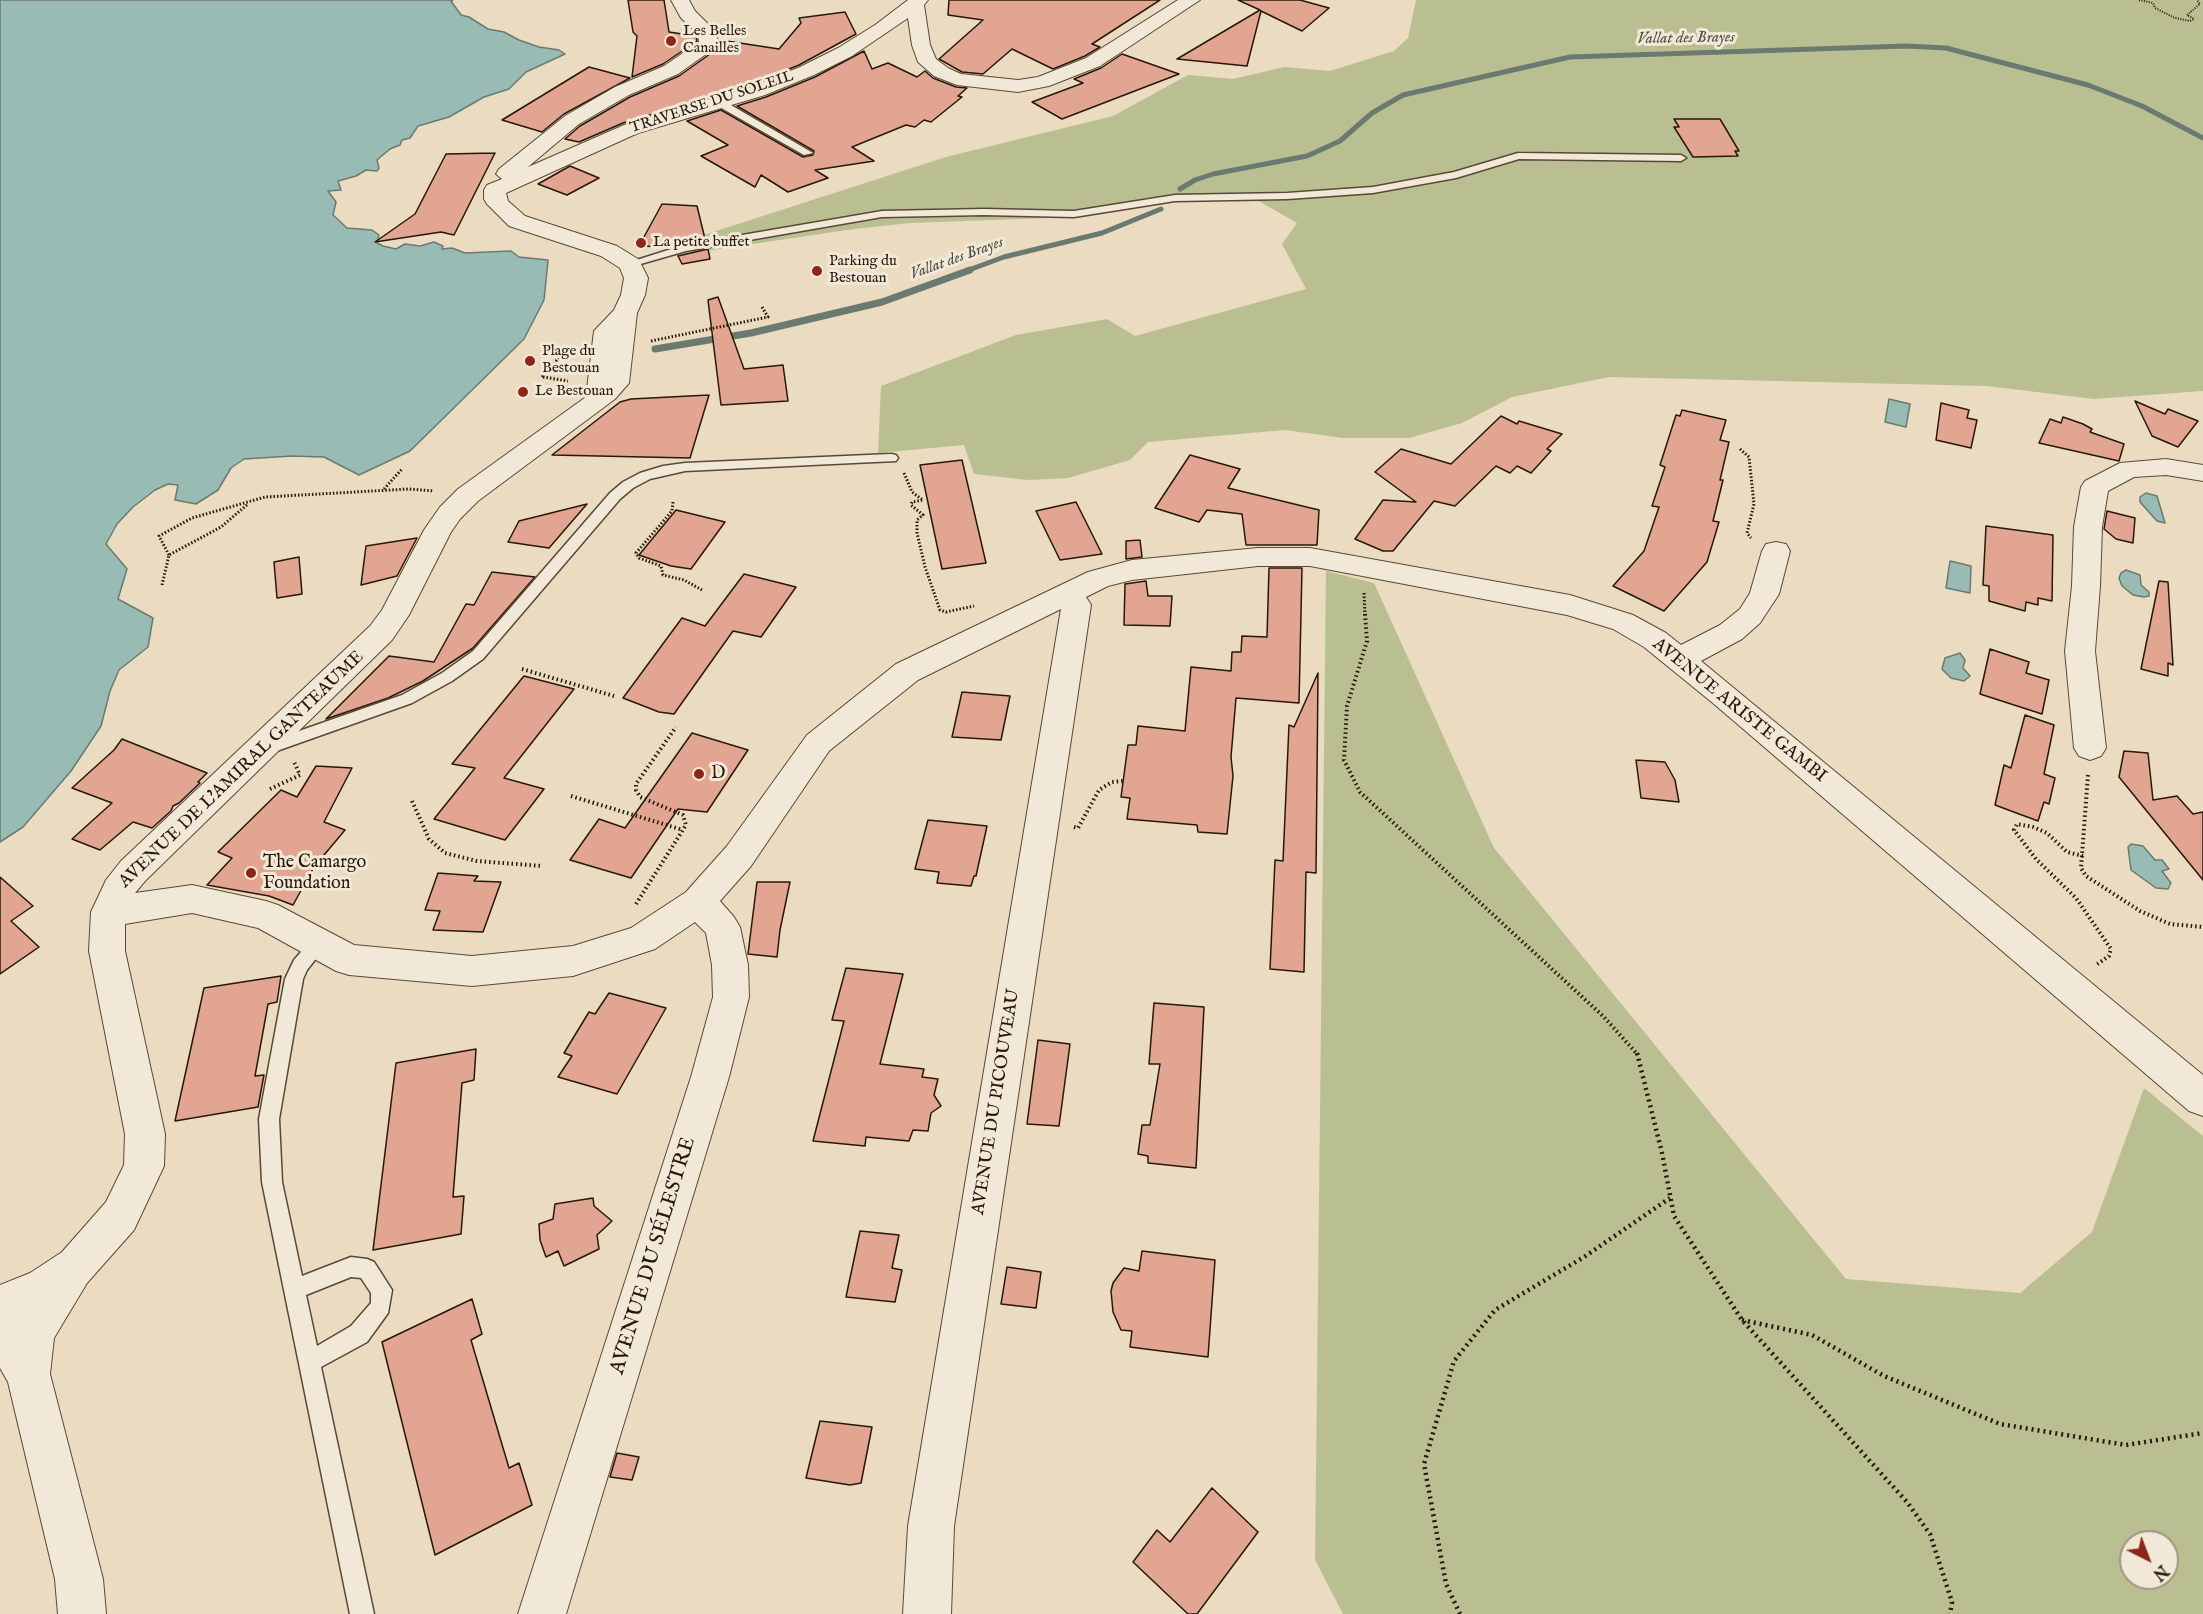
<!DOCTYPE html>
<meta charset="utf-8">
<style>
body{margin:0}
#map{position:relative;width:2203px;height:1614px;overflow:hidden;background:#eadbc1;font-family:"IM FELL English",serif}
canvas{display:block}
.north{position:absolute;left:2119px;top:1530px;width:60px;height:60px;box-sizing:border-box;background:#f1e8d7;border:2px solid #a09585;border-radius:50%;rotate:138deg;font-size:16px;font-weight:700;line-height:24px;text-align:center;color:#271809}
.north::after{content:'';display:block;margin:auto;width:21px;height:27px;background:#8f2418;clip-path:polygon(50% 0,100% 100%,50% 72%,0 100%)}
</style>
<div id="map">
<canvas width="2203" height="1614"></canvas>
<div class="north">N</div>
</div>
<script>
const context = document.querySelector('canvas').getContext('2d');
context.lineJoin = 'round';
function paint(path, color) {
  context.fillStyle = color;
  context.fill(path, 'evenodd');
}
function shape(rows) {
  const path = new Path2D();
  for (const r of rows) {
    path.moveTo(r[0], r[1]);
    for (let i = 2; i < r.length; i += 2) path.lineTo(r[i], r[i + 1]);
  }
  return path;
}
function trace(path, color, width, dash) {
  context.strokeStyle = color;
  context.lineWidth = width;
  context.lineCap = dash ? 'butt' : 'round';
  context.setLineDash(dash || []);
  context.stroke(path);
}
function write(font, color, halo, rows, align = 'center') {
  context.font = font + ' "IM FELL English",serif';
  context.lineWidth = 6;
  context.setLineDash([]);
  context.textBaseline = 'middle';
  context.strokeStyle = halo;
  context.fillStyle = color;
  for (const [text, x, y, turn = 0] of rows) {
    context.save();
    context.translate(x, y);
    context.rotate((+turn || 0) * Math.PI / 180);
    context.textAlign = isNaN(turn) ? turn : align;
    if (halo) context.strokeText(text, 0, 0);
    context.fillText(text, 0, 0);
    context.restore();
  }
}
paint(shape([
 [1416,0,2203,0,2203,391,2094,399,1987,386,1609,377,1512,397,1462,423,1409,438,1343,438,1285,430,1148,442,1130,460,1068,478,1028,480,974,474,964,445,878,453,881,386,1016,335,1107,319,1135,336,1306,289,1282,244,1297,223,1257,200,1176,202,1074,217,910,223,854,229,685,254,682,242,946,157,1113,116,1188,75,1233,79,1284,67,1330,71,1394,51,1408,38],
 [1326,571,1374,583,1494,848,1846,1279,2020,1293,2092,1232,2144,1088,2203,1136,2203,1614,1343,1614,1315,1560],
 [2131,1542,2167,1542,2167,1578,2131,1578]
]), '#babf91');
const water = shape([
 [0,0,453,0,451,1,461,15,469,17,488,29,504,32,519,40,539,47,559,50,565,54,526,72,509,89,484,97,449,117,418,126,410,138,402,140,400,145,390,149,377,160,379,168,377,171,366,170,356,176,338,181,341,190,328,191,336,202,333,215,347,228,372,230,379,235,377,243,383,246,396,249,405,244,420,246,434,242,443,246,442,249,452,248,465,253,511,251,519,257,548,260,544,300,524,339,410,451,359,475,324,457,292,456,244,459,231,468,218,490,196,504,175,500,178,485,168,484,155,490,133,507,117,524,106,544,127,569,118,599,153,618,148,647,119,670,110,691,101,726,71,771,23,827,0,842,0,0],
 [1889,399,1910,404,1906,427,1885,422,1889,399],
 [2146,493,2157,496,2165,523,2157,521,2140,502,2140,497,2146,493],
 [1950,561,1971,566,1970,593,1946,588,1950,561],
 [2126,570,2140,575,2141,585,2149,592,2149,596,2144,597,2133,595,2122,586,2119,578,2121,573,2126,570],
 [1960,653,1965,660,1963,668,1970,676,1964,681,1951,678,1942,669,1945,658,1960,653],
 [2131,844,2143,846,2155,860,2162,860,2169,869,2162,871,2171,883,2168,889,2156,888,2131,870,2128,847,2131,844]
]);
paint(water, '#98bbb4');
trace(water, '#6b7a70', 1.5);
trace(shape([
 [1180,189,1195,180,1213,174,1307,156,1340,141,1372,113,1403,95,1570,57,1906,46,1946,48,2088,85,2142,106,2203,138],
 [966,271,1004,257,1102,233,1161,209]
]), '#6b7a70', 5);
trace(shape([
 [655,349,751,333,882,302,970,270]
]), '#6b7a70', 7);
const building = shape([
 [628,0,664,0,669,32,696,36,697,41,663,64,632,77,637,36,633,32,628,0],
 [949,0,1160,0,1092,44,1100,47,1085,56,1053,69,1012,49,983,74,962,72,939,59,983,20,948,15,949,0],
 [1238,0,1300,0,1329,8,1302,31,1261,11,1247,66,1177,59,1260,10,1238,0],
 [845,12,856,34,799,65,750,85,623,123,579,142,565,139,580,126,630,97,679,76,717,49,720,40,779,49,801,23,799,18,845,12],
 [864,51,872,69,888,63,917,77,925,71,933,78,956,87,967,88,958,96,962,97,931,122,924,120,915,127,906,125,852,147,874,161,815,170,828,178,788,192,761,175,755,187,701,156,728,145,687,121,721,110,803,157,813,155,814,151,737,106,766,97,815,77,864,51],
 [1122,54,1179,74,1062,119,1032,102,1083,83,1074,79,1101,68,1122,54],
 [589,67,630,78,564,114,542,132,502,120,589,67],
 [1674,119,1720,119,1739,151,1735,151,1738,156,1693,157,1674,127,1679,127,1674,119],
 [495,153,454,235,441,232,375,242,415,214,446,154,495,153],
 [570,166,599,178,567,195,538,184,570,166],
 [662,204,697,206,705,239,669,247,639,246,662,204],
 [708,249,710,259,682,264,678,256,708,249],
 [718,297,744,369,783,365,788,401,721,405,708,300,718,297],
 [709,395,690,458,552,455,620,402,631,399,709,395],
 [2135,401,2165,414,2168,409,2198,421,2178,447,2152,436,2135,401],
 [1941,403,1969,410,1967,418,1977,420,1971,448,1936,440,1941,403],
 [1682,410,1726,420,1720,440,1729,442,1720,480,1723,480,1713,521,1719,522,1707,562,1664,611,1613,586,1644,551,1659,507,1652,506,1665,467,1660,465,1676,415,1680,416,1682,410],
 [1501,416,1517,424,1519,421,1562,434,1547,449,1551,451,1531,473,1517,466,1510,473,1496,466,1455,506,1434,501,1393,551,1383,551,1355,539,1383,500,1416,502,1375,472,1401,449,1451,464,1501,416],
 [2063,417,2083,424,2092,429,2090,432,2124,444,2119,461,2039,443,2050,419,2061,423,2063,417],
 [1190,455,1240,469,1228,488,1319,510,1317,545,1246,545,1242,514,1207,510,1199,522,1155,508,1190,455],
 [962,460,986,563,942,569,920,465,962,460],
 [1076,502,1102,554,1060,560,1036,511,1076,502],
 [587,504,549,548,508,542,519,521,587,504],
 [676,510,725,522,691,569,671,566,639,555,676,510],
 [2107,511,2135,518,2133,543,2116,539,2104,529,2107,511],
 [1986,526,2053,535,2052,601,2038,598,2038,605,2026,602,2025,611,1989,601,1989,586,1983,585,1986,526],
 [417,538,397,576,361,585,366,546,417,538],
 [1140,540,1142,557,1126,559,1126,541,1140,540],
 [299,557,302,594,277,598,274,562,299,557],
 [1269,568,1302,568,1299,703,1236,698,1231,757,1233,776,1227,834,1198,832,1197,825,1127,819,1130,798,1121,797,1128,745,1136,745,1138,726,1185,731,1191,667,1231,671,1232,652,1241,652,1242,636,1267,637,1269,568],
 [492,572,535,577,473,648,423,681,388,698,326,719,389,656,434,662,466,604,474,605,492,572],
 [744,574,796,587,761,637,733,631,674,714,659,712,623,698,682,618,705,626,744,574],
 [1146,581,1148,596,1172,596,1170,626,1124,625,1125,584,1146,581],
 [2159,581,2168,582,2173,665,2168,663,2168,676,2141,669,2159,581],
 [1990,649,2029,662,2026,673,2049,680,2042,714,1980,694,1990,649],
 [1318,673,1316,873,1306,872,1304,972,1270,969,1275,860,1283,861,1289,725,1294,727,1318,673],
 [524,676,574,689,504,778,544,789,505,840,434,819,475,768,452,764,524,676],
 [962,692,1010,696,1001,740,952,737,962,692],
 [2025,715,2054,725,2044,774,2055,778,2049,804,2044,802,2038,821,1995,805,2004,765,2011,768,2025,715],
 [692,733,748,750,707,812,678,809,631,878,570,860,599,819,625,828,692,733],
 [122,739,207,773,198,782,200,783,179,803,173,806,171,811,152,828,133,822,100,850,72,839,112,803,72,788,114,750,122,739],
 [2124,751,2148,753,2153,800,2177,796,2193,814,2203,812,2203,880,2119,777,2124,751],
 [1636,760,1665,762,1675,780,1679,802,1641,798,1636,760],
 [316,766,352,768,324,822,345,830,314,867,293,905,269,896,207,885,232,858,218,852,281,790,297,797,316,766],
 [928,820,987,826,976,876,974,876,971,886,937,883,939,872,915,869,928,820],
 [438,873,478,876,474,881,501,882,483,932,433,930,440,911,425,910,438,873],
 [0,877,33,906,11,921,39,947,0,974,0,877],
 [757,882,790,882,780,930,777,957,748,954,757,882],
 [846,968,903,974,880,1064,924,1069,922,1077,938,1079,934,1095,941,1106,931,1113,928,1131,913,1130,909,1141,866,1137,865,1146,813,1141,844,1021,832,1020,846,968],
 [281,976,277,1002,268,1004,255,1076,264,1075,258,1107,175,1121,204,988,281,976],
 [609,993,666,1008,617,1094,558,1077,572,1056,564,1053,589,1012,595,1014,609,993],
 [1154,1003,1204,1007,1196,1168,1148,1163,1148,1156,1138,1154,1142,1125,1150,1125,1160,1064,1149,1064,1154,1003],
 [1038,1040,1070,1044,1059,1126,1027,1124,1038,1040],
 [476,1049,474,1080,462,1083,453,1197,464,1196,461,1234,373,1250,396,1063,476,1049],
 [593,1198,594,1206,612,1221,597,1235,599,1249,564,1266,558,1251,546,1257,540,1240,539,1224,553,1219,555,1204,593,1198],
 [860,1231,899,1235,892,1268,902,1270,895,1302,846,1297,860,1231],
 [1142,1251,1215,1260,1208,1357,1130,1347,1132,1331,1121,1330,1113,1312,1111,1291,1113,1283,1124,1268,1139,1271,1142,1251],
 [1007,1267,1041,1272,1036,1308,1001,1304,1007,1267],
 [472,1299,482,1334,471,1340,509,1468,519,1463,532,1505,435,1555,382,1342,472,1299],
 [820,1421,872,1427,861,1483,850,1485,806,1478,820,1421],
 [617,1453,639,1457,632,1480,610,1477,617,1453],
 [1212,1488,1258,1532,1197,1614,1188,1614,1133,1562,1157,1530,1170,1542,1212,1488]
]);
paint(building, '#e1a591');
trace(building, '#271809', 1.5);
const service = shape([
 [716,101,724,101,813,153,804,155,716,105,716,101],
 [1518,153,1681,155,1686,158,1681,161,1519,159,1456,178,1373,193,1287,199,1175,201,1074,217,984,215,882,217,686,251,630,267,624,264,684,245,882,211,984,209,1074,211,1175,195,1287,193,1373,187,1454,172,1518,153],
 [891,454,896,455,898,458,896,461,685,471,650,479,633,488,620,499,483,659,452,681,412,703,271,753,259,753,257,749,259,745,402,695,442,673,473,651,610,493,623,482,640,473,663,466,685,463,891,454],
 [319,936,325,938,328,943,307,970,303,979,279,1119,282,1182,302,1276,351,1257,367,1259,374,1262,392,1290,388,1313,367,1342,321,1367,374,1614,350,1614,262,1182,259,1119,285,979,294,960,313,938,319,936],
 [351,1277,361,1278,371,1293,371,1303,351,1326,317,1346,306,1295,351,1277]
]);
const minor = shape([
 [671,0,689,0,695,11,716,32,718,43,716,47,678,74,629,95,579,124,528,167,624,125,751,87,800,67,838,48,875,25,908,0,928,0,924,5,930,45,936,59,948,68,961,74,1018,80,1038,77,1086,58,1178,0,1200,0,1100,66,1049,86,1018,92,957,85,934,76,918,62,912,45,908,18,852,56,814,75,765,95,638,133,506,193,508,201,525,216,617,246,638,259,641,264,648,278,645,295,637,313,629,383,615,399,478,501,460,519,451,532,409,615,392,640,145,881,135,893,192,885,266,901,278,905,354,945,472,956,573,946,631,928,686,892,727,846,807,735,896,664,1088,572,1132,560,1258,548,1310,548,1570,595,1633,615,1666,633,1681,645,1720,625,1740,609,1750,593,1762,551,1766,544,1776,542,1786,544,1790,551,1779,594,1760,623,1742,639,1701,661,2203,1075,2203,1116,2189,1111,1714,704,1644,647,1613,629,1567,615,1310,566,1258,566,1132,580,1108,586,1086,597,1091,605,954,1526,951,1614,903,1614,908,1526,1061,609,918,680,829,751,751,866,720,901,734,917,740,927,748,965,749,997,729,1077,566,1614,518,1614,691,1077,713,997,712,965,706,933,695,922,655,949,573,976,472,986,349,975,336,971,258,928,192,913,125,924,125,951,165,1134,164,1166,134,1230,87,1283,54,1338,50,1374,103,1579,106,1614,58,1614,55,1579,8,1382,0,1368,0,1285,30,1273,62,1252,106,1202,124,1165,125,1134,89,951,91,912,106,880,121,861,370,626,382,610,424,530,440,507,458,489,586,397,594,331,614,310,621,295,624,278,620,268,601,256,509,226,487,204,484,199,484,190,487,185,502,179,496,174,499,169,565,116,615,87,664,66,699,42,698,34,681,18,671,0],
 [2166,459,2203,465,2203,481,2166,475,2134,477,2108,491,2102,527,2100,586,2095,651,2106,748,2101,756,2090,760,2079,756,2074,748,2065,651,2072,586,2074,527,2081,487,2085,481,2120,463,2166,459]
]);
trace(service, '#584937', 3);
trace(minor, '#584937', 2);
trace(shape([
 [2139,0,2153,3,2155,8,2175,18,2190,21,2194,19,2187,15,2200,4,2197,0]
]), '#271809', 2, [1, 1.5]);
trace(shape([
 [651,341,768,317,762,307],
 [542,377,562,354,574,356],
 [543,377,568,381],
 [1740,449,1749,457,1754,504,1747,533,1751,538],
 [904,473,912,492,923,500,912,502,911,505,923,515,917,520,917,533,925,567,940,610,946,612,974,606],
 [384,489,402,469],
 [673,502,672,511,636,553,639,558,661,566,663,575,684,580,702,590],
 [169,555,159,536,192,518,265,497,409,489,434,491],
 [162,585,169,555,221,527,248,504],
 [1364,593,1365,616]
]), '#271809', 3, [1.5, 2]);
trace(shape([
 [1365,614,1367,641,1347,706,1344,760,1360,792,1604,1017,1638,1055],
 [522,669,614,696],
 [2088,775,2081,868,2086,876,2140,911,2170,924,2203,927],
 [270,789,300,775,294,762],
 [571,796,683,830],
 [412,801,429,839,445,853,477,861,542,866],
 [1074,827,1078,828,1099,790,1112,782,1123,781],
 [2083,856,2067,852,2047,833,2033,827,2017,824,2014,830,2036,859,2076,898,2111,949,2109,956,2096,965],
 [636,904,686,825,683,815,640,797,636,790,636,784,676,727]
]), '#271809', 4, [1.5, 3]);
trace(shape([
 [1637,1053,1662,1153,1674,1216,1742,1320,1907,1502,1930,1534,1952,1602,1950,1614],
 [1742,1320,1812,1335,1884,1376,2000,1424,2126,1445,2203,1433],
 [1460,1614,1446,1584,1424,1464,1454,1361,1495,1310,1584,1257,1670,1198]
]), '#271809', 4.5, [2, 4]);
paint(service, '#f1e8d7');
paint(minor, '#f1e8d7');
for (const [x, y, r, color] of [
 [671,41,6,"#8f2418"],
 [641,243,6,"#8f2418"],
 [817,271,6,"#8f2418"],
 [530,361,6,"#8f2418"],
 [523,392,6,"#8f2418"],
 [699,774,6,"#8f2418"],
 [251,873,6,"#8f2418"]
]) {
  const dot = new Path2D();
  dot.arc(x, y, r, 0, 2 * Math.PI);
  context.fillStyle = color;
  context.fill(dot);
  trace(dot, '#f1e8d7', 2);
}
write('15px', '#271809', '#f1e8d7', [
 ["Les Belles",683,32],
 ["Canailles",683,49],
 ["La petite buffet",653,243],
 ["Parking du",829,262],
 ["Bestouan",829,279],
 ["Plage du",542,352],
 ["Bestouan",542,369],
 ["Le Bestouan",535,392]
], 'left');
write('15px', '#271809', '#f1e8d7', [
 ["TRAVERSE DU SOLEIL",712,103,-18]
]);
write('italic 16px', '#4f5145', '#f1e8d7', [
 ["Vallat des Brayes",1686,39,-1],
 ["Vallat des Brayes",957,259,-20]
]);
write('18px', '#271809', '#f1e8d7', [
 ["AVENUE ARISTE GAMBI",1739,711,39],
 ["AVENUE DE L'AMIRAL GANTEAUME",242,770,-44],
 ["AVENUE DU PICOUVEAU",997,1102,-81]
]);
write('18px', '#271809', '#f1e8d7', [
 ["D",711,774],
 ["The Camargo",263,863],
 ["Foundation",263,884]
], 'left');
write('21px', '#271809', '#f1e8d7', [
 ["AVENUE DU SÉLESTRE",654,1256,-73]
]);
</script>
